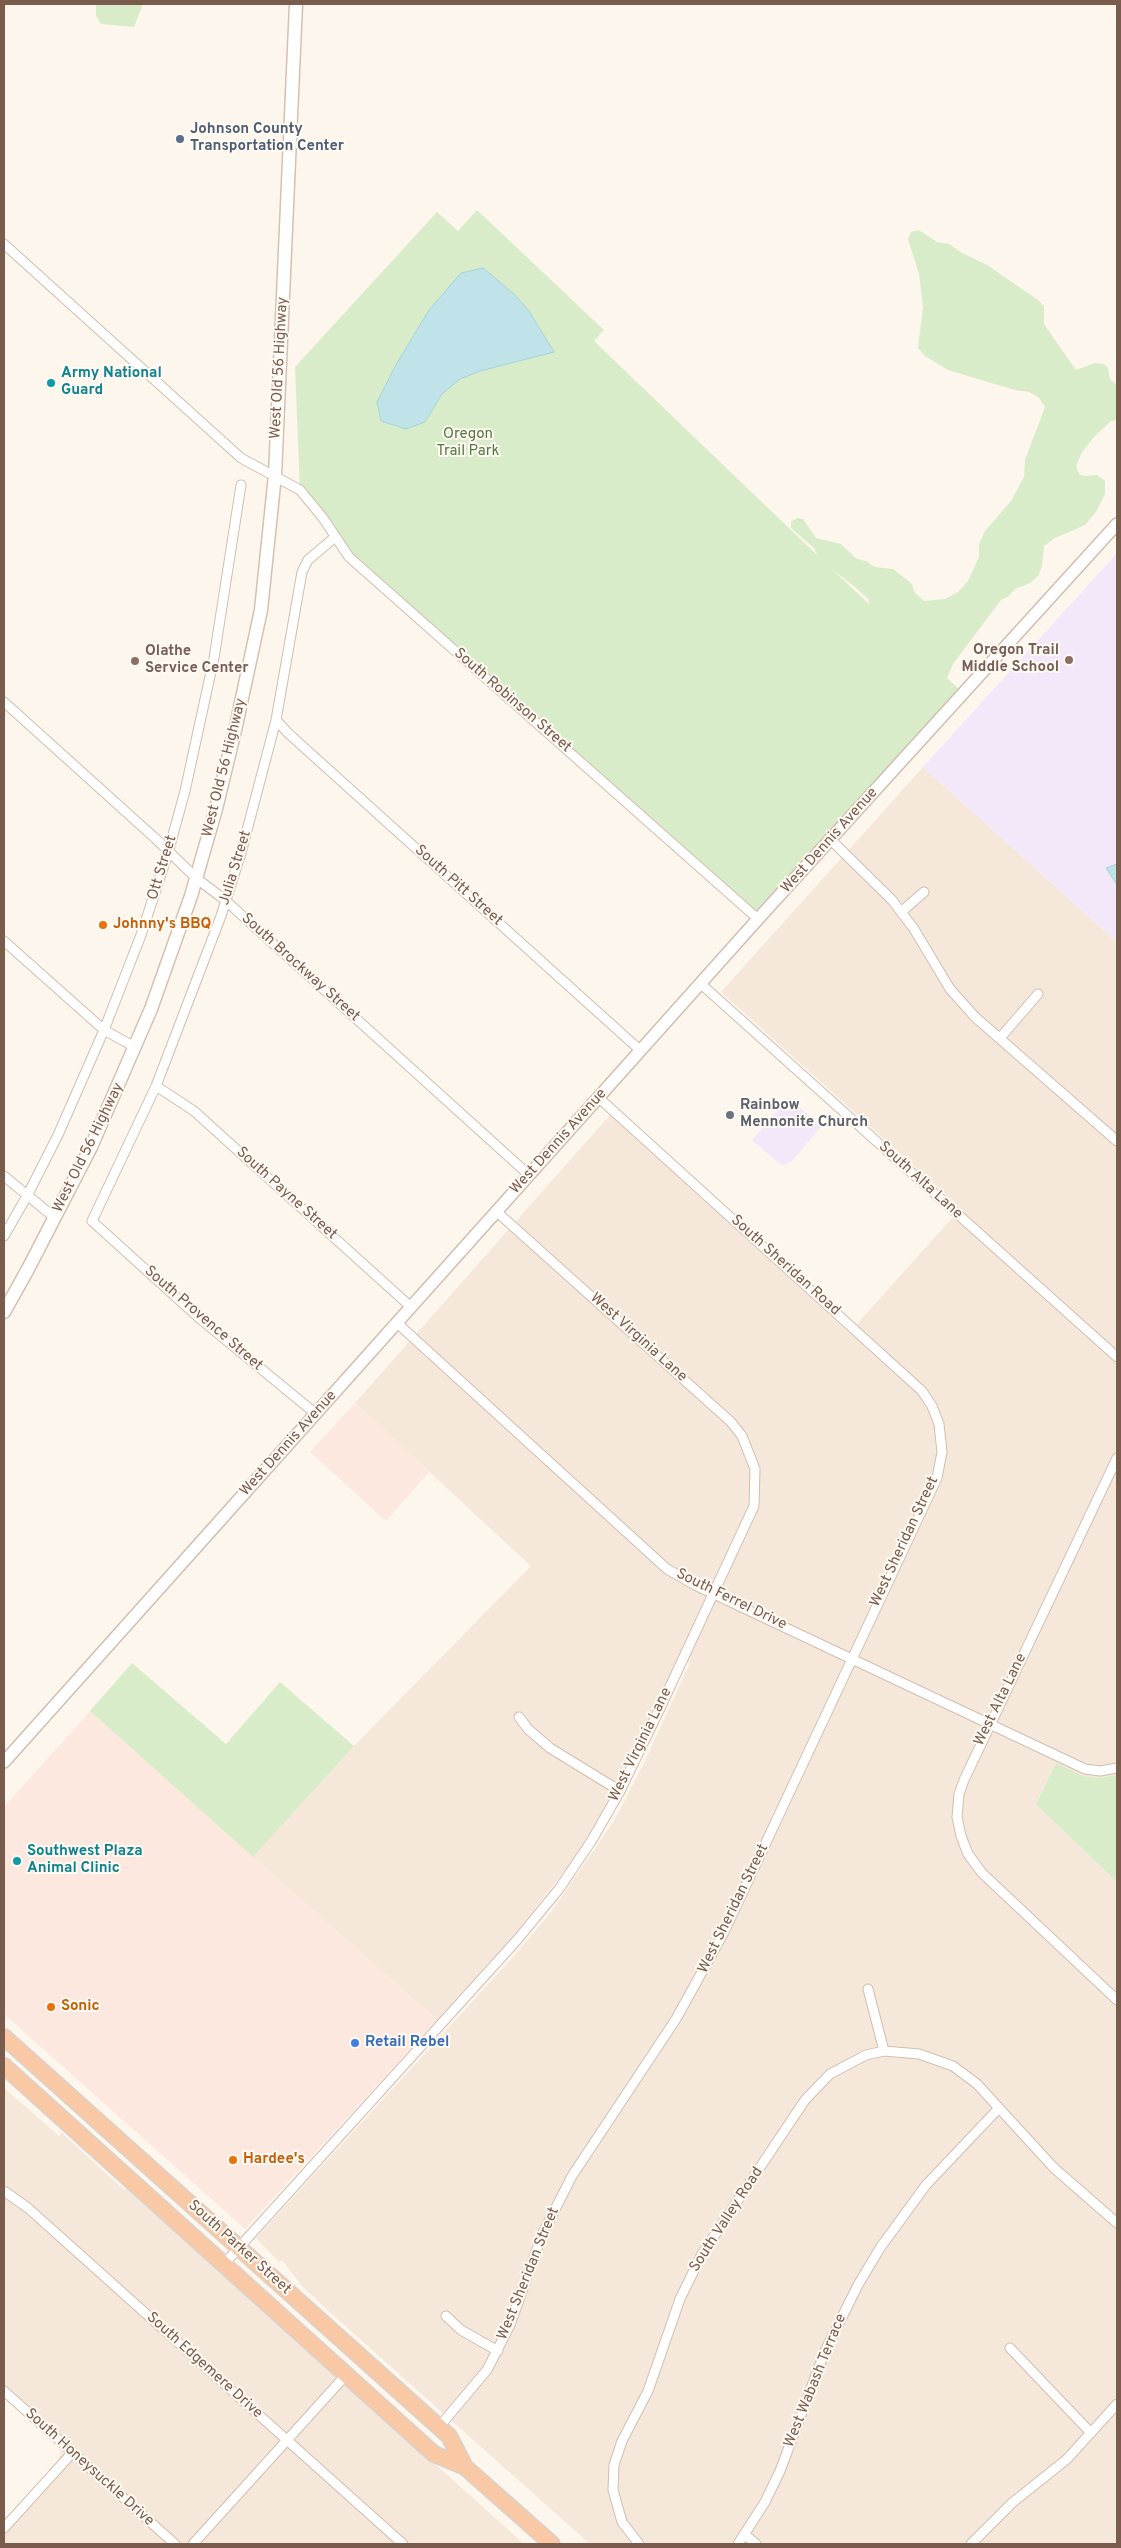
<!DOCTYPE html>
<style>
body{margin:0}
#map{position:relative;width:1121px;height:2548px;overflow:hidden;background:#fdf6ec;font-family:Overpass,sans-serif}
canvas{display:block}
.frame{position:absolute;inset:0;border:5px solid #7a5c4d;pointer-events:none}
</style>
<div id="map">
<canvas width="1121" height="2548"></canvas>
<div class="frame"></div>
</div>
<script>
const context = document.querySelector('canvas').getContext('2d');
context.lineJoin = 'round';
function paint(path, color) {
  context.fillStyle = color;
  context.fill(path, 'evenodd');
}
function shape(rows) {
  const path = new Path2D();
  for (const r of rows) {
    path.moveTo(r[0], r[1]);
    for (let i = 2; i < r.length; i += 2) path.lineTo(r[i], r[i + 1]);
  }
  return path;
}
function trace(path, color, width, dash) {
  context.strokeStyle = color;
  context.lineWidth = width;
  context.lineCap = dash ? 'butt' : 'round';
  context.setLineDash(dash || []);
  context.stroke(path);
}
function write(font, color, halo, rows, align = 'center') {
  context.font = font + ' Overpass,sans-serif';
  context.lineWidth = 4;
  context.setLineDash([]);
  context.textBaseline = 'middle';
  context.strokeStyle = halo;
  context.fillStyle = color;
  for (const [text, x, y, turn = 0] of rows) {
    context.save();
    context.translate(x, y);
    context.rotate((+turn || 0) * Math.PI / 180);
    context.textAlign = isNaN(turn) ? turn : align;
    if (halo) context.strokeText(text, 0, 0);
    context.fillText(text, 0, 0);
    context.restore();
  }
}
paint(shape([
 [923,767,1117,942,1117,1775,1098,1778,1083,1776,1056,1763,1036,1803,1117,1882,1117,2544,590,2544,333,2315,302,2286,282,2260,279,2262,256,2238,515,1955,551,1912,614,1821,643,1765,690,1663,678,1658,630,1763,604,1811,569,1865,515,1934,437,2020,253,1857,354,1746,531,1566,355,1403,610,1115,849,1333,961,1208,721,992],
 [4,2088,59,2136,62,2133,124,2190,127,2187,524,2544,4,2544,4,2522,57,2462,61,2454,59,2446,4,2397]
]), '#f5e8da');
paint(shape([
 [355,1403,430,1471,386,1521,310,1452],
 [90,1711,437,2020,245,2229,4,2014,4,1807]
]), '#fde8e0');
paint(shape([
 [1117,553,1117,942,923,767],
 [789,1097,821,1127,792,1161,782,1166,752,1140]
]), '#f3e8fa');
paint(shape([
 [96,4,143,4,134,27,101,24,96,16],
 [477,210,604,330,594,341,817,555,814,548,791,528,791,522,797,518,803,519,816,538,841,544,857,559,866,561,875,567,893,569,911,583,915,593,924,601,945,599,958,592,968,581,979,557,979,544,985,531,1011,501,1024,477,1025,460,1045,407,1039,398,1029,392,1015,390,948,370,925,356,918,348,923,307,919,274,908,239,911,232,919,230,937,242,949,244,962,253,987,265,1038,300,1044,306,1044,324,1076,370,1095,363,1104,364,1108,368,1110,379,1117,385,1117,420,1111,421,1094,437,1082,452,1076,466,1079,474,1084,476,1097,475,1105,481,1105,494,1096,512,1085,525,1055,538,1044,546,1042,566,1038,576,1030,583,1015,589,1009,596,1001,600,953,664,947,678,964,694,758,919,349,557,300,490,295,367,437,212,458,231],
 [832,569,855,587,868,599,870,605],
 [132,1663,226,1744,280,1682,354,1746,253,1857,90,1711],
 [1056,1763,1083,1776,1098,1778,1117,1775,1117,1882,1036,1804]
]), '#d8ecc9');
const water = shape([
 [483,268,514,294,529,311,554,352,480,371,460,379,442,394,425,422,406,429,381,421,377,402,397,363,429,310,461,273,483,268],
 [1117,864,1117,885,1106,868,1117,864]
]);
paint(water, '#bfe3e8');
trace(water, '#a5d3da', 1);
const minor = shape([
 [4,244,241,458,300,490,323,518,349,557,758,919],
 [4,702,156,839,196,878,225,900,529,1175],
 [276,720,289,734,641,1051],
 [831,840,892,900,914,929,950,989,975,1017,1117,1141],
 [901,912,924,892],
 [4,941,104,1030,135,1047],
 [701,984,1117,1357],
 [1000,1038,1038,994],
 [156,1086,194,1111,411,1307],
 [4,1176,55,1218],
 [4,1236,27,1196,58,1135,104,1030,141,935,168,853,185,791,214,658,241,485],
 [397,1323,667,1569,697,1586,1085,1769,1100,1771,1117,1768],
 [316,1414,198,1317,92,1221,156,1086,221,916,241,853,276,720,302,572,308,560,334,538],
 [1117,1458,964,1780,959,1794,957,1817,961,1836,968,1854,982,1873,1117,2000],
 [519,1717,528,1729,550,1748,620,1791],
 [868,1989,884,2051],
 [4,2191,28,2208,403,2544],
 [224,2264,517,1940,559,1889,592,1840,620,1791,662,1704,754,1506,755,1469,742,1436,731,1422,497,1212],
 [446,2316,461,2330,498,2351],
 [1010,2348,1091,2433],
 [4,2391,175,2544],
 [439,2427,487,2370,510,2325,542,2235,572,2176,676,2019,724,1932,937,1478,942,1452,939,1424,932,1406,922,1391,599,1098],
 [4,2528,73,2452],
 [744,2534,756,2544],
 [193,2544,346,2375],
 [639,2544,622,2522,613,2490,614,2465,622,2441,648,2391,680,2299,702,2254,805,2100,830,2074,866,2055,884,2051,919,2054,953,2066,977,2084,1054,2168,1117,2223],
 [738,2544,765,2502,780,2471,825,2351,858,2285,880,2248,926,2185,999,2108],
 [971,2544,1012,2503,1067,2459,1117,2404]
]);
const tertiary = shape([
 [4,1762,758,919,1117,524]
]);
const secondary = shape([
 [4,1312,28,1269,91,1147,151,1009,191,896,216,809,236,726,261,610,275,475,296,4]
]);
const trunk = shape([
 [4,2037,449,2436,465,2467,552,2544],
 [4,2066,434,2454,465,2467]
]);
trace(minor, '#d1beb0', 11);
trace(tertiary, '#d1beb0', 14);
trace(secondary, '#d6c0b0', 15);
trace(trunk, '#dad1cd', 18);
trace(minor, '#fff', 9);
trace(tertiary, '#fff', 11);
trace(secondary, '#fff', 12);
trace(trunk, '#f9c8a4', 15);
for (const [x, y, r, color] of [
 [180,139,5,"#5c6f8a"],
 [51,383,5,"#0f9aa8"],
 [1069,660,5,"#8d6e63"],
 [135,661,5,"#8d6e63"],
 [103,925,5,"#e8710a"],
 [730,1115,5,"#6b7280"],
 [17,1861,5,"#0f9aa8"],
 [51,2007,5,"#e8710a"],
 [355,2043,5,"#3f7fe0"],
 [233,2160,5,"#e8710a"]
]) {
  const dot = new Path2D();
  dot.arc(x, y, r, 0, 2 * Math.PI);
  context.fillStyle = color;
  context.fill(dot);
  trace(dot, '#fffaf3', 2);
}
write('bold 15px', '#4e5e75', '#fffaf3', [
 ["Johnson County",190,130],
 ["Transportation Center",190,147]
], 'left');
write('15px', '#7a5c4d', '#fffaf3', [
 ["West Old 56 Highway",280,368,-87],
 ["South Robinson Street",512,701,41],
 ["West Old 56 Highway",225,768,-76],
 ["West Dennis Avenue",830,841,-48],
 ["Ott Street",163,868,-73],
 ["Julia Street",236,868,-73],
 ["South Pitt Street",458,886,42],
 ["South Brockway Street",300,968,42],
 ["West Dennis Avenue",559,1142,-48],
 ["West Old 56 Highway",89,1148,-64],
 ["South Alta Lane",920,1181,42],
 ["South Payne Street",286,1194,42],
 ["South Sheridan Road",785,1266,42],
 ["South Provence Street",203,1319,41],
 ["West Virginia Lane",638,1338,42],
 ["West Dennis Avenue",289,1444,-48],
 ["West Sheridan Street",905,1542,-65],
 ["South Ferrel Drive",731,1600,26],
 ["West Alta Lane",1001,1700,-64],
 ["West Virginia Lane",641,1745,-64],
 ["West Sheridan Street",734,1909,-64],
 ["South Valley Road",727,2220,-57],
 ["South Parker Street",239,2248,42],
 ["West Sheridan Street",529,2274,-68],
 ["South Edgemere Drive",204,2366,42],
 ["West Wabash Terrace",816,2381,-68],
 ["South Honeysuckle Drive",89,2468,42]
]);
write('bold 15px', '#0d838f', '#fffaf3', [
 ["Army National",61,374],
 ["Guard",61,391],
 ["Southwest Plaza",27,1852],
 ["Animal Clinic",27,1869]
], 'left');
write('15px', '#537a41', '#fffaf3', [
 ["Oregon",468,435],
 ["Trail Park",468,452]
]);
write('bold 15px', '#785e54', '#fffaf3', [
 ["Oregon Trail",1059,651],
 ["Middle School",1059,668],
 ["Olathe",145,652,"left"],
 ["Service Center",145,669,"left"]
], 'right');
write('bold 15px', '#c56008', '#fffaf3', [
 ["Johnny's BBQ",113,925],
 ["Sonic",61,2007],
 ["Hardee's",243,2160]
], 'left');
write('bold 15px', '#5b616d', '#fffaf3', [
 ["Rainbow",740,1106],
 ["Mennonite Church",740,1123]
], 'left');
write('bold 15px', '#366cbe', '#fffaf3', [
 ["Retail Rebel",365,2043]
], 'left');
</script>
